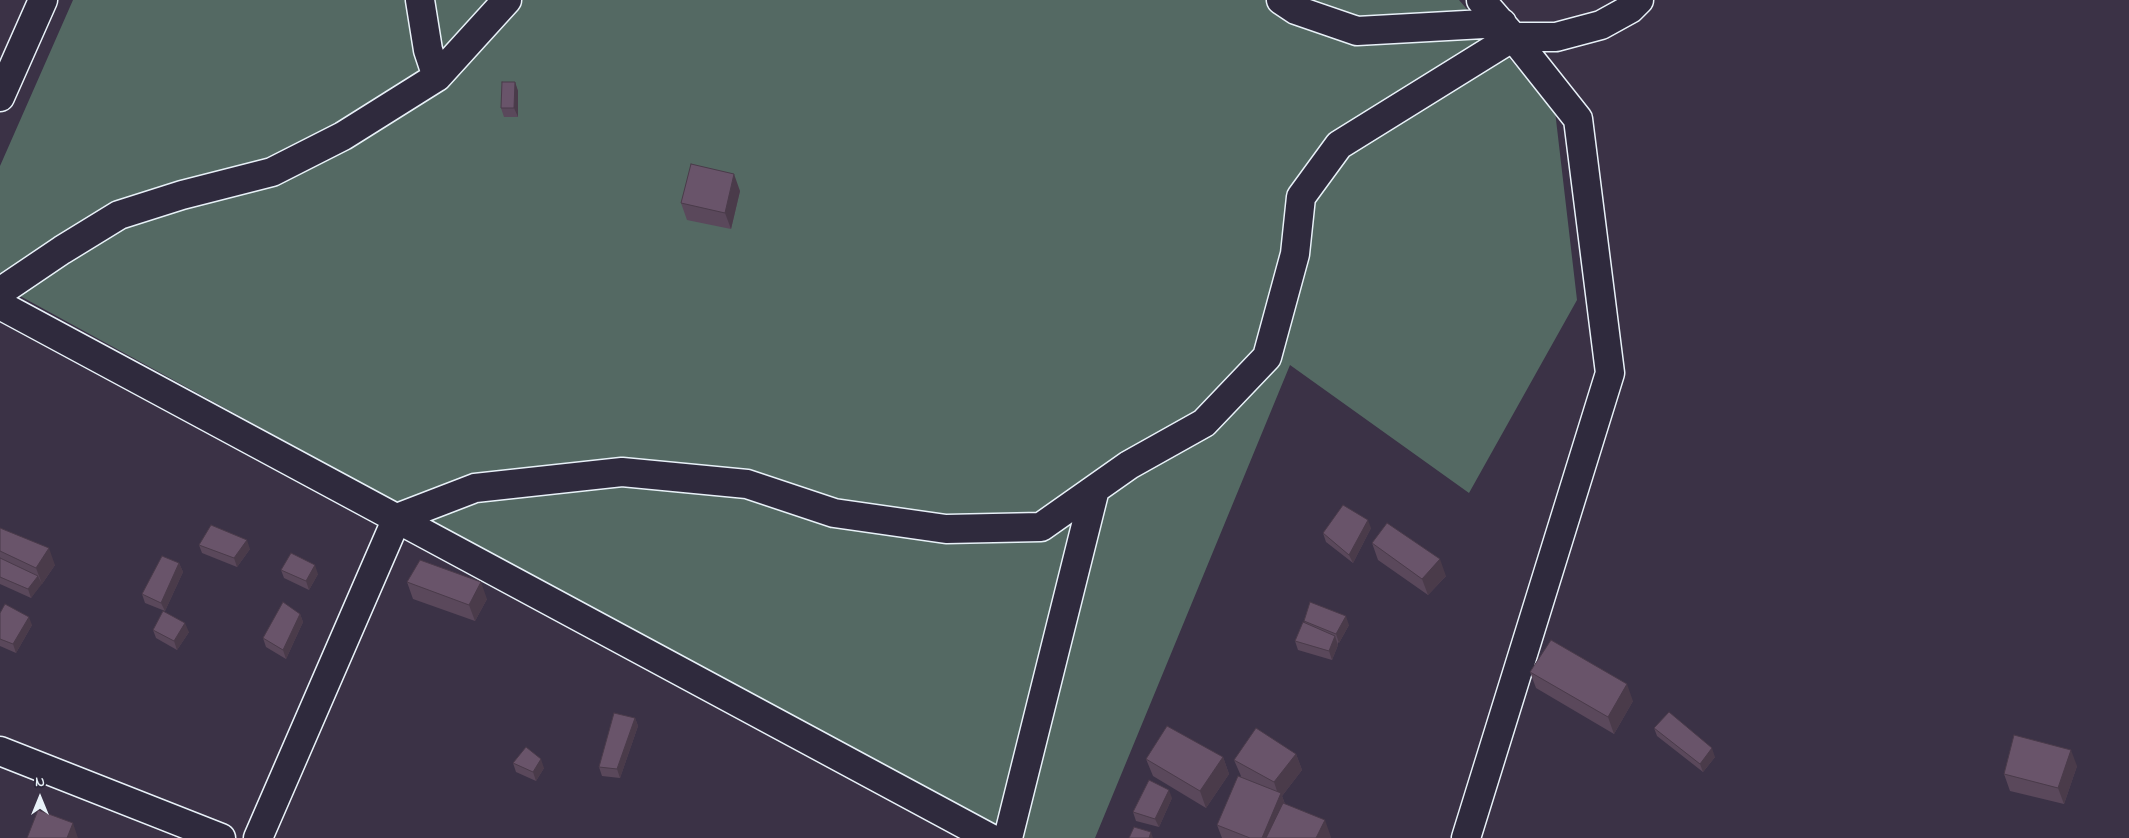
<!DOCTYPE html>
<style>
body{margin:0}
#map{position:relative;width:2129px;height:838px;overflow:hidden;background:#3b3246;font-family:"Indie Flower",sans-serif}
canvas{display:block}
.north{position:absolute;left:15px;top:773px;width:50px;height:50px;-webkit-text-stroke:4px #2f2a3d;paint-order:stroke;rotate:0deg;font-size:14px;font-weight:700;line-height:20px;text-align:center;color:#e8f1f8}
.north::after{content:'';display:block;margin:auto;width:18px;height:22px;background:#e8f1f8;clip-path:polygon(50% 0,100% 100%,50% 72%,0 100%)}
</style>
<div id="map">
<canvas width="2129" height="838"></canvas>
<div class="north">N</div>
</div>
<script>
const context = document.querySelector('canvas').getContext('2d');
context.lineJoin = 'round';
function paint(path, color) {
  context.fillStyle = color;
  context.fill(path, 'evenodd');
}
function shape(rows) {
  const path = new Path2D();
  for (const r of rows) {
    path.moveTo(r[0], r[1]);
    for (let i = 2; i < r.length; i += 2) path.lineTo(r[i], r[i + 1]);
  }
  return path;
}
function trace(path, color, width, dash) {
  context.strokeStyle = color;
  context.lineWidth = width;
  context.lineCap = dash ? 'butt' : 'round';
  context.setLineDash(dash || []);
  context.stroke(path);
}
paint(shape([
 [73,0,1459,0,1555,111,1577,300,1469,493,1290,365,1095,838,1010,838,0,285,0,166]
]), '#546963');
const minor = shape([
 [420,0,428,50,437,77],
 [1281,0,1296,10,1357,31,1502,23],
 [0,97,43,0],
 [0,292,62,250,119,215,182,195,272,172,343,136,437,77,507,0],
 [0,305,990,838],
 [0,751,221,838],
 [258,838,397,518,475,488,622,472,747,484,834,513,946,529,1041,527,1129,465,1204,423,1267,357,1295,254,1301,197,1339,145,1513,37,1556,37,1601,25,1630,9,1639,0],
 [1008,838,1095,489],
 [1466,838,1610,373,1578,119,1513,37,1481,0]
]);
trace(minor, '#e8f1f8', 31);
trace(minor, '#2f2a3d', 28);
paint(shape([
 [515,82,518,91,518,117,504,117,501,108],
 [740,191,731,229,687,220,681,203],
 [0,528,55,565,42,584,41,584,31,598,0,584],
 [1371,528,1353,563,1326,542,1323,533],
 [1372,543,1446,576,1428,595,1378,560],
 [199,545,250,549,237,567,202,553],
 [179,563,183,572,165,611,145,603,142,594],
 [281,570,318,574,309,590,284,578],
 [407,582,487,599,475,621,413,599],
 [0,613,32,625,16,653,0,646],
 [300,614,303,622,286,659,266,647,263,638],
 [1304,621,1349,625,1339,643,1338,642,1338,645,1332,660,1298,650,1295,641,1305,622],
 [153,630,189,632,177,650,156,638],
 [1530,672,1633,701,1614,734,1536,688],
 [635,718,638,726,620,778,602,776,599,767],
 [1654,728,1715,757,1703,772,1657,736],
 [1296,754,1302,770,1282,796,1285,804,1331,837,1330,838,1222,838,1217,825,1241,776,1234,760],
 [1223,757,1229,774,1206,808,1153,776,1146,759],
 [513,763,544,768,536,781,516,772],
 [2077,766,2064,804,2010,791,2004,774],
 [1172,798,1159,827,1136,821,1133,812]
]), '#5a485b');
paint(shape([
 [515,82,518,91,518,117,514,108],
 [734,174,740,191,731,229,725,213],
 [1368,520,1371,528,1353,563,1349,555],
 [247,540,250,549,237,567,234,558],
 [49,548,55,565,42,584,36,568],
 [1440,559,1446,576,1428,595,1422,579],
 [179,563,183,572,165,611,161,603],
 [315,565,318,574,309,590,306,581],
 [38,576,42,584,31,598,28,589],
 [481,582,487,599,475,621,469,605],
 [300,614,303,622,286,659,283,650],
 [1346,616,1349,625,1339,643,1336,634],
 [29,617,32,625,16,653,13,644],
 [185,623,189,632,177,650,174,641],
 [1335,636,1338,645,1332,660,1329,651],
 [1627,684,1633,701,1614,734,1608,717],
 [635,718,638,726,620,778,617,769],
 [1712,748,1715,757,1703,772,1700,764],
 [2071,750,2077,766,2064,804,2058,788],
 [1296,754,1302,770,1282,796,1287,810,1275,838,1262,838,1279,797,1274,782],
 [1223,757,1229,774,1206,808,1200,791],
 [541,759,544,768,536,781,533,772],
 [1169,790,1172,798,1159,827,1155,819],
 [1325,820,1331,837,1330,838,1316,838],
 [73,823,78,838,67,838],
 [1151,832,1153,838,1149,838]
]), '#4a3b4a');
const building = shape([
 [502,82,515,82,514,108,501,108,502,82],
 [691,164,734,174,725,213,681,203,691,164],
 [1343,505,1368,520,1349,555,1323,533,1343,505],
 [1387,523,1440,559,1422,579,1372,543,1387,523],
 [211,525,247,540,234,558,199,545,211,525],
 [0,528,49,548,36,568,0,551,0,528],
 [291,553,315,565,306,581,281,570,291,553],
 [162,556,179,563,161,603,142,594,162,556],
 [0,558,38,576,28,589,0,577,0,558],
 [420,560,481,582,469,605,407,582,420,560],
 [283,602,300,614,283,650,263,638,283,602],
 [1310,602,1346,616,1336,634,1304,621,1310,602],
 [5,604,29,617,13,644,0,639,0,613,5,604],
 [163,611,185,623,174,641,153,630,163,611],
 [1303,622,1335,636,1329,651,1295,641,1303,622],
 [1551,640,1627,684,1608,717,1530,672,1551,640],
 [1669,712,1712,748,1700,764,1654,728,1669,712],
 [614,713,635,718,617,769,599,767,614,713],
 [1167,726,1223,757,1200,791,1146,759,1167,726],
 [1256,728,1296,754,1274,782,1234,760,1256,728],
 [2014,735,2071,750,2058,788,2004,774,2014,735],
 [526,747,541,759,533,772,513,763,526,747],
 [1238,776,1281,793,1262,838,1250,838,1217,825,1238,776],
 [1149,780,1169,790,1155,819,1133,812,1149,780],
 [1283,803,1325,820,1316,838,1266,838,1283,803],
 [38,810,73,823,67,838,27,838,38,810],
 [1134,827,1151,832,1149,838,1129,838,1134,827]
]);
paint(building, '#69546a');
trace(building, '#4a3b4a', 1);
</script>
